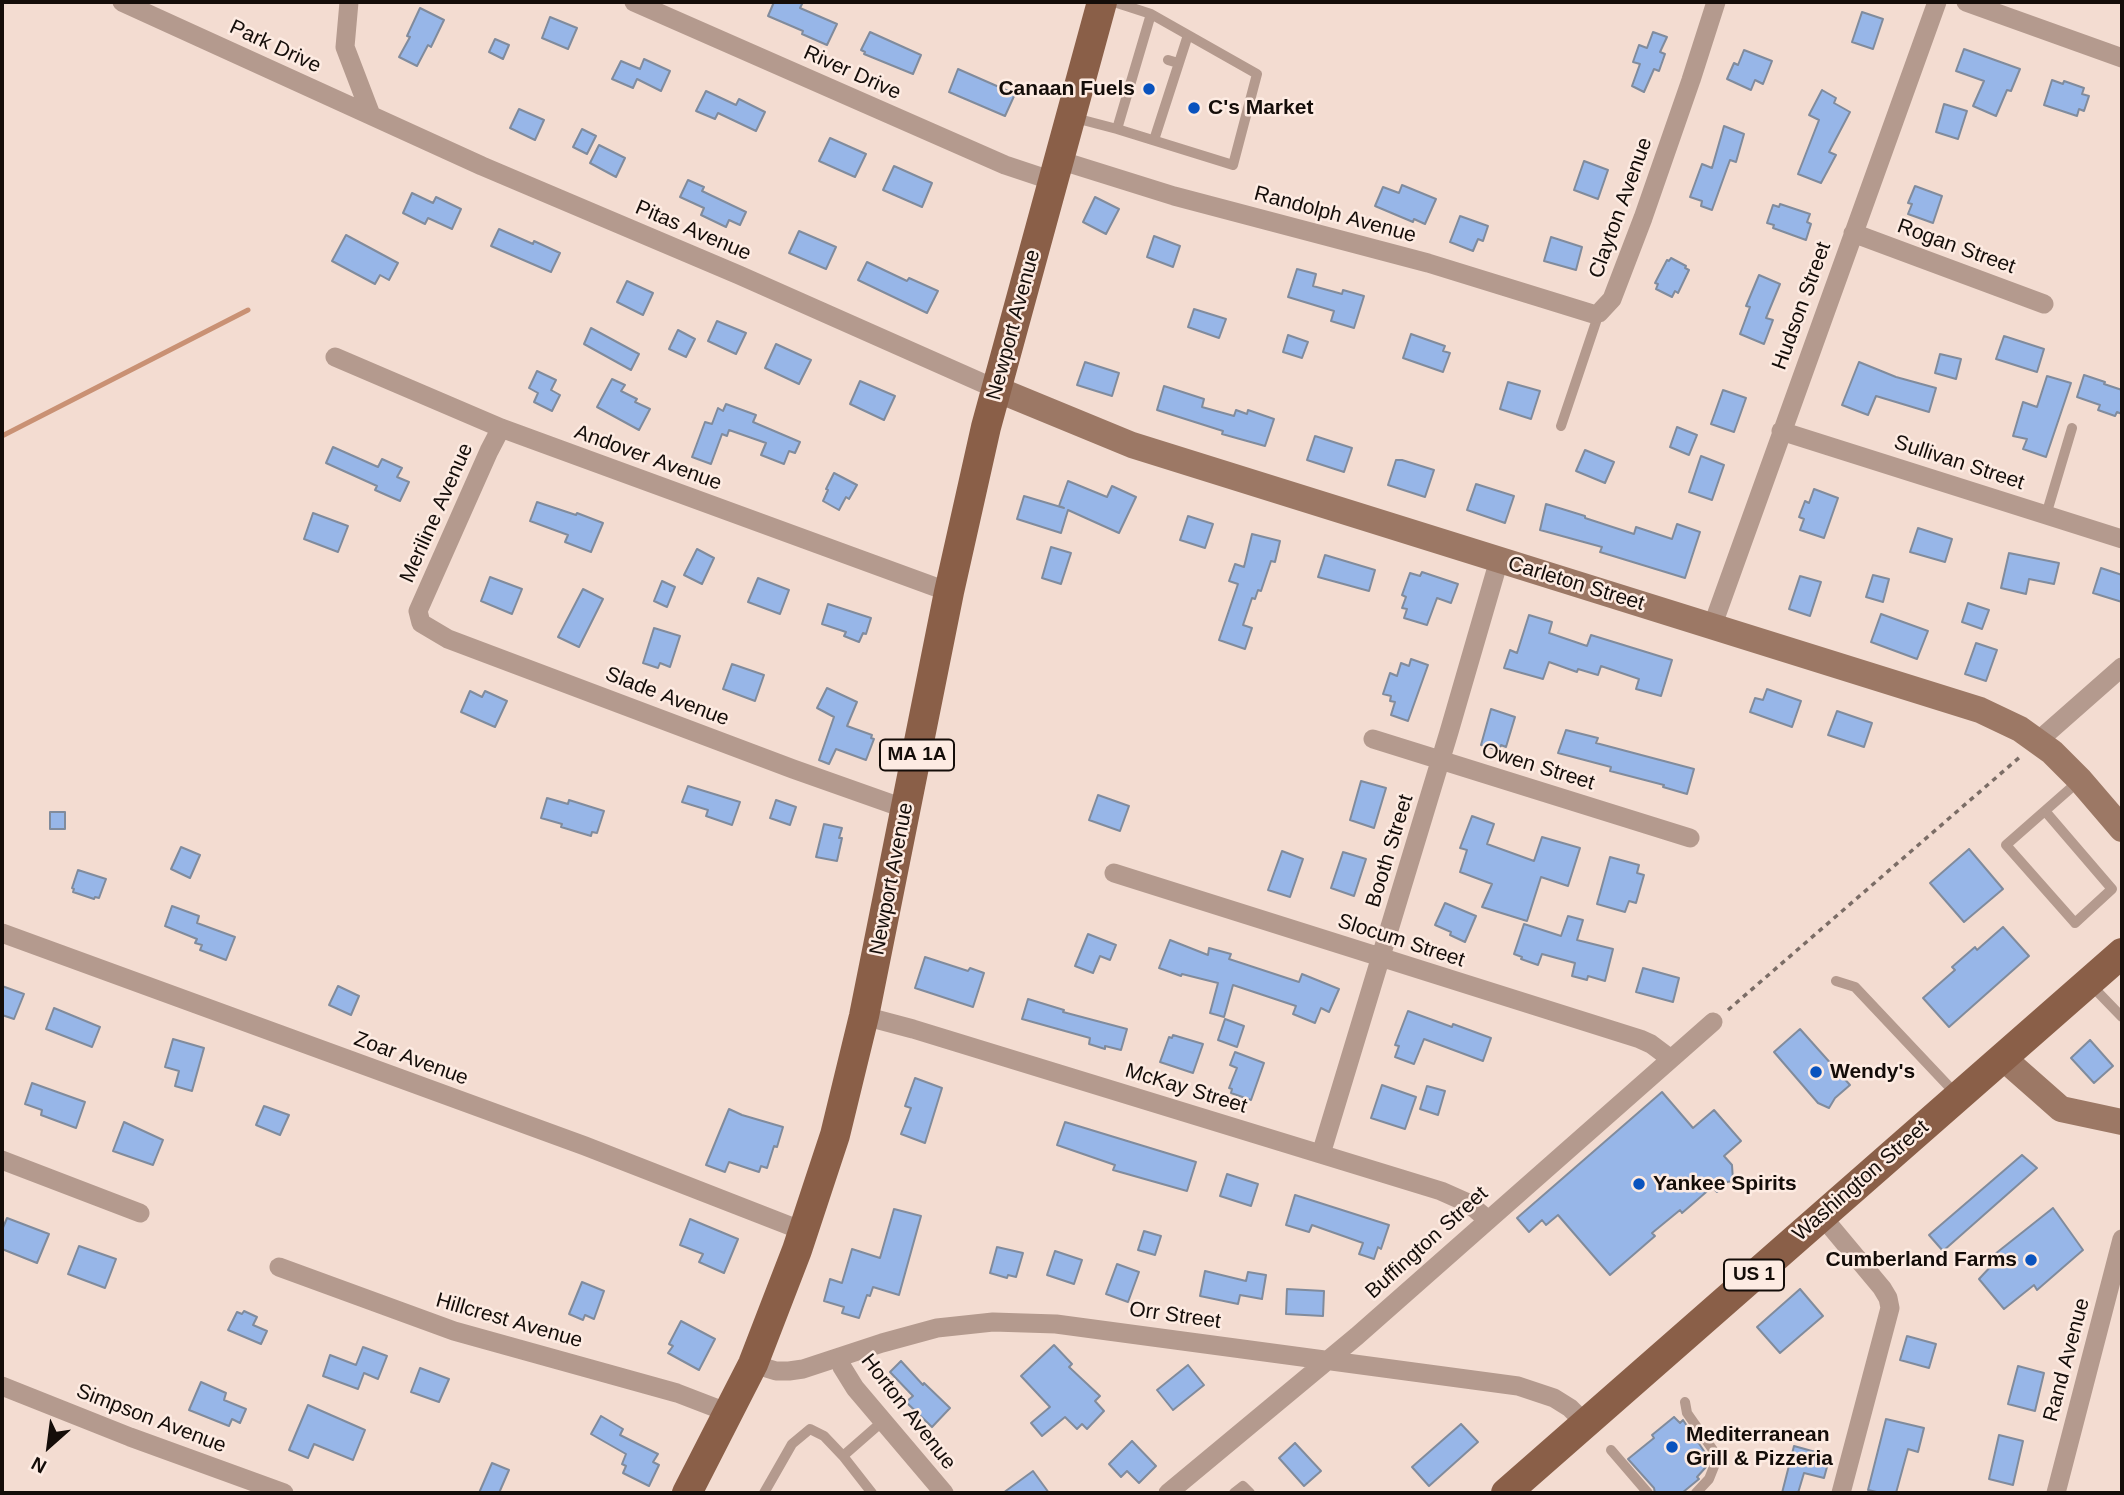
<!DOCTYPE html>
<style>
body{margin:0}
#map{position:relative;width:2124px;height:1495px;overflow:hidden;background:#f3dcd1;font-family:Helvetica,sans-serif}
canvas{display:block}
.frame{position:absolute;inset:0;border:4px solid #140d09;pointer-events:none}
.north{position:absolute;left:14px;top:1411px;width:70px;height:70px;-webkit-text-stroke:5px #fdebe2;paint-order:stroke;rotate:208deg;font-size:19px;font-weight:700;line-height:28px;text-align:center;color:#140d09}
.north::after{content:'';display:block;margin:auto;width:24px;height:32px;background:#140d09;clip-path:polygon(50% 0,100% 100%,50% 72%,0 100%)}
</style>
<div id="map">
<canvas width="2124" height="1495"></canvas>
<div class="frame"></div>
<div class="north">N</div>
</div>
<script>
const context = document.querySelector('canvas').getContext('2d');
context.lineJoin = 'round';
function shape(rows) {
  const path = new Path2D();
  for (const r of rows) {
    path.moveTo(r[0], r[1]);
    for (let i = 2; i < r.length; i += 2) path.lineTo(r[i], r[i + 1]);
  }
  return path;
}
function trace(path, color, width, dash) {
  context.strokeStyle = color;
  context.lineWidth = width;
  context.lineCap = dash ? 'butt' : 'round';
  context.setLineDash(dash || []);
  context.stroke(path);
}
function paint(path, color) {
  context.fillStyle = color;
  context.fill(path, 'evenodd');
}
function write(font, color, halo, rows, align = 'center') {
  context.font = font + ' Helvetica,sans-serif';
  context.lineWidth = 5;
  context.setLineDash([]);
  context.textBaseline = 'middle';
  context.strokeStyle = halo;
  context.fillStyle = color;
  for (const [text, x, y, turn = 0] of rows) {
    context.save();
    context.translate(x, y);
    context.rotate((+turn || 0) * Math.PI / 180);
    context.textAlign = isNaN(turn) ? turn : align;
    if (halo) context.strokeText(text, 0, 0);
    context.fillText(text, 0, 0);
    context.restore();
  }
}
trace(shape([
 [2,436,248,310]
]), '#c99174', 5);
const building = shape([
 [774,2,803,2,800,8,837,24,827,45,802,34,803,31,768,16,774,2],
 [420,8,444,20,431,47,428,45,417,66,399,57,410,37,407,36,420,8],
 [1862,12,1883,19,1873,49,1852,42,1862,12],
 [550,17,577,28,568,49,542,38,550,17],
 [870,32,921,55,913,74,864,54,865,52,861,50,870,32],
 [1653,32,1667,37,1660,52,1665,54,1659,71,1654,69,1644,92,1632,86,1640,64,1633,62,1639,45,1647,48,1653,32],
 [495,39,509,45,503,59,489,52,495,39],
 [1964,49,2020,69,2011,91,2007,90,1996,116,1973,106,1984,81,1956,71,1964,49],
 [1744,50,1772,61,1763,84,1755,80,1751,90,1727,79,1734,63,1738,65,1744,50],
 [644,59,670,71,661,91,637,79,633,88,612,79,621,61,640,69,644,59],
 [958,69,1015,94,1005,116,949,92,958,69],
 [2052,80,2063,84,2064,81,2084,88,2082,94,2089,96,2084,111,2079,109,2077,116,2044,105,2052,80],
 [1822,90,1836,98,1834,103,1850,112,1829,152,1836,155,1821,183,1798,174,1819,120,1809,115,1822,90],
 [706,91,736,105,739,99,765,112,756,131,718,113,715,119,696,111,706,91],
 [1944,104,1967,111,1958,139,1936,132,1944,104],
 [519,109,544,120,535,140,510,128,519,109],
 [1724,126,1744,134,1736,162,1730,160,1712,210,1701,206,1702,201,1690,197,1702,164,1712,168,1724,126],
 [582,129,596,136,587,154,573,147,582,129],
 [830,138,866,154,855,177,819,161,830,138],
 [599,145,625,158,616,177,590,163,599,145],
 [1584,161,1608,170,1598,199,1574,190,1584,161],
 [894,166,932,183,922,207,883,190,894,166],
 [688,180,704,187,702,191,746,212,740,225,729,220,726,227,701,215,704,208,680,197,688,180],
 [1402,185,1436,199,1425,224,1414,219,1413,222,1375,206,1383,187,1399,193,1402,185],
 [1915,186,1942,196,1933,223,1908,214,1912,204,1908,203,1915,186],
 [412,193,433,203,436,197,461,209,452,229,428,218,425,224,403,213,412,193],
 [1095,197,1119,209,1106,234,1083,222,1095,197],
 [1780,204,1810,214,1807,222,1811,224,1806,240,1773,228,1774,225,1767,223,1773,205,1779,207,1780,204],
 [1460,216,1488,226,1483,241,1478,239,1473,251,1450,242,1460,216],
 [499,229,533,244,534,241,560,253,551,272,491,246,499,229],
 [799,231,836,247,826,269,789,253,799,231],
 [346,235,398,263,389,280,380,275,375,284,332,261,346,235],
 [1154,236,1180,246,1173,267,1147,257,1154,236],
 [1551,237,1582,247,1576,270,1544,261,1551,237],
 [1671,258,1686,266,1685,268,1689,270,1678,293,1675,291,1672,297,1656,289,1658,284,1655,283,1667,260,1669,261,1671,258],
 [867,262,907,281,909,278,938,291,927,313,858,280,867,262],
 [1297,269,1316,274,1313,286,1342,294,1343,290,1364,296,1354,328,1331,321,1334,311,1288,297,1297,269],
 [1759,275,1780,284,1766,318,1773,320,1764,344,1740,334,1750,307,1746,306,1759,275],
 [627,281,653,293,643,315,617,302,627,281],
 [1194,309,1226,319,1219,338,1188,327,1194,309],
 [717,321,746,333,736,354,708,341,717,321],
 [591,328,639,354,631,370,584,344,591,328],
 [678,330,695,339,686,357,669,349,678,330],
 [1411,334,1445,346,1443,351,1450,353,1443,372,1403,358,1411,334],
 [1288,335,1308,342,1302,358,1283,352,1288,335],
 [2004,336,2044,349,2037,372,1996,359,2004,336],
 [776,344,811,360,799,384,765,368,776,344],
 [1940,354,1961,359,1956,379,1935,373,1940,354],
 [1085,362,1119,373,1112,396,1077,385,1085,362],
 [1859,362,1896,377,1936,388,1929,412,1876,396,1868,415,1842,405,1859,362],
 [537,371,556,380,551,390,560,395,552,411,534,402,538,393,529,388,537,371],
 [2084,375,2105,382,2104,384,2122,390,2122,414,2117,412,2115,416,2098,410,2100,405,2077,397,2084,375],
 [2047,376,2071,383,2046,457,2023,449,2027,439,2013,436,2023,402,2037,407,2047,376],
 [612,379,625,385,621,391,637,399,635,402,650,409,639,430,597,407,612,379],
 [860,381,895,396,884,420,850,404,860,381],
 [1508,382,1540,391,1531,419,1500,409,1508,382],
 [1164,386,1204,399,1202,407,1234,416,1236,410,1247,414,1248,410,1274,419,1265,446,1222,434,1223,431,1157,410,1164,386],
 [1723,390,1746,398,1734,432,1711,424,1723,390],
 [726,404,756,415,753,422,800,442,795,453,789,451,784,464,761,455,766,443,729,430,727,436,722,434,711,464,692,457,705,422,712,424,718,408,723,411,726,404],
 [1677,427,1697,435,1689,455,1670,447,1677,427],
 [1315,436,1352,448,1344,472,1307,460,1315,436],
 [333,447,378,467,382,459,402,468,397,477,409,482,400,501,375,490,377,486,326,463,333,447],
 [1585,450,1614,462,1605,483,1576,471,1585,450],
 [1701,456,1724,465,1712,500,1689,492,1701,456],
 [1396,460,1402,460,1434,470,1425,497,1388,485,1396,460],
 [834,473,857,485,849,499,846,497,839,510,823,501,828,490,826,489,834,473],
 [1068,481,1107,497,1112,486,1136,497,1119,533,1068,510,1061,533,1017,519,1024,496,1064,508,1059,506,1068,481],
 [1476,484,1514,496,1505,523,1467,510,1476,484],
 [1814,489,1838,498,1824,538,1800,530,1804,519,1799,517,1805,501,1809,503,1814,489],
 [537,502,576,515,577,513,603,523,591,552,565,542,568,535,530,521,537,502],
 [1546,504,1585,516,1585,518,1634,534,1636,527,1672,539,1677,524,1700,532,1685,578,1600,552,1602,547,1540,530,1546,504],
 [313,513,348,526,338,552,304,539,313,513],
 [1188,516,1213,524,1205,548,1180,540,1188,516],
 [1918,528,1952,539,1945,562,1910,552,1918,528],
 [1252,534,1280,541,1275,562,1271,561,1261,591,1258,590,1255,599,1252,598,1243,625,1252,628,1245,649,1219,640,1238,584,1229,581,1235,564,1244,567,1252,534],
 [1051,547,1071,553,1061,584,1042,578,1051,547],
 [697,549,714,558,702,584,684,575,697,549],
 [2009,553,2059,563,2054,584,2029,579,2026,594,2001,588,2009,553],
 [1325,555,1375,570,1369,591,1318,577,1325,555],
 [2101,568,2122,575,2122,602,2093,593,2101,568],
 [1422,572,1458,584,1451,603,1437,598,1427,625,1404,618,1407,609,1402,608,1406,597,1402,595,1410,573,1420,576,1422,572],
 [1873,575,1889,579,1883,602,1866,597,1873,575],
 [1800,576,1821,582,1810,616,1789,609,1800,576],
 [490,577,522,589,512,614,481,601,490,577],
 [758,578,789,590,780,614,748,602,758,578],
 [662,581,675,587,667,607,654,601,662,581],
 [583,589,603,599,579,647,558,637,583,589],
 [1968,603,1989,610,1982,629,1962,622,1968,603],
 [828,604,871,618,866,634,863,633,859,642,844,636,846,632,822,624,828,604],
 [1881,614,1928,631,1917,659,1871,642,1881,614],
 [1529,615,1552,622,1549,633,1587,646,1591,635,1672,660,1661,696,1636,689,1639,679,1601,666,1598,675,1578,669,1577,672,1549,662,1543,679,1504,668,1510,650,1517,653,1529,615],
 [654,628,680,636,670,667,660,663,658,668,643,663,654,628],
 [1976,643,1997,650,1986,681,1965,674,1976,643],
 [1411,659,1428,665,1408,721,1391,715,1395,702,1390,701,1391,696,1383,694,1390,673,1397,676,1401,663,1409,666,1411,659],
 [732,664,764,675,755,701,723,689,732,664],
 [827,688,857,702,847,726,872,735,871,738,874,739,866,760,836,749,829,764,819,760,834,717,817,708,827,688],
 [1767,689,1801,701,1792,727,1750,712,1755,698,1763,700,1767,689],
 [470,691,482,697,485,691,507,701,495,727,461,712,470,691],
 [1491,709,1515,717,1506,747,1501,745,1499,750,1481,745,1491,709],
 [1837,711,1872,723,1864,747,1828,735,1837,711],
 [1566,730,1598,738,1596,743,1694,769,1687,794,1663,787,1664,785,1610,771,1611,767,1558,753,1566,730],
 [1361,781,1386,788,1374,828,1350,820,1361,781],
 [688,786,740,802,732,825,706,816,708,810,682,802,688,786],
 [1098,795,1129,806,1120,831,1089,820,1098,795],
 [547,798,568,804,569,800,604,811,597,833,592,832,591,836,561,827,562,824,541,818,547,798],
 [776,800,796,807,790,825,770,818,776,800],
 [50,812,65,812,65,829,50,829,50,812],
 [1472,816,1494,824,1487,844,1534,861,1542,837,1580,848,1568,886,1541,877,1527,921,1482,907,1492,884,1460,872,1467,850,1460,848,1472,816],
 [824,824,842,828,839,838,842,838,837,861,816,857,824,824],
 [181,847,200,855,190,878,171,869,181,847],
 [1969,849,2003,889,1964,922,1930,883,1969,849],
 [1282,851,1303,859,1290,897,1268,890,1282,851],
 [1343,852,1366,859,1354,896,1331,888,1343,852],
 [1610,857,1639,865,1637,873,1644,875,1636,903,1629,901,1625,912,1597,904,1610,857],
 [78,870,106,879,99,898,95,897,94,899,73,892,74,889,72,888,78,870],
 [1445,903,1476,916,1465,942,1450,935,1451,932,1435,925,1445,903],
 [172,906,199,916,197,923,235,937,226,960,200,950,202,945,195,943,197,939,165,926,172,906],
 [1568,916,1583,920,1577,940,1613,949,1605,981,1588,976,1587,980,1572,976,1575,963,1542,954,1538,965,1521,959,1522,957,1514,954,1524,924,1561,936,1568,916],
 [2003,927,2029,956,1949,1027,1923,998,1955,970,1952,967,1975,947,1977,950,2003,927],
 [1088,934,1116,945,1110,960,1100,956,1093,973,1075,966,1088,934],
 [1170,940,1208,955,1209,948,1231,954,1229,959,1299,982,1302,974,1339,989,1329,1012,1321,1008,1315,1023,1293,1014,1296,1006,1233,985,1224,1017,1210,1013,1218,983,1182,974,1181,976,1159,968,1170,940],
 [925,957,968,971,970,968,984,973,973,1007,915,988,925,957],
 [1643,968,1679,978,1673,1002,1636,992,1643,968],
 [2,986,24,994,14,1019,2,1015,2,986],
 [338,986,359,996,351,1015,329,1005,338,986],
 [1028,999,1064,1010,1063,1012,1127,1029,1121,1050,1105,1046,1105,1049,1089,1044,1090,1038,1022,1019,1028,999],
 [54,1008,100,1027,92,1047,46,1029,54,1008],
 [1408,1011,1452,1027,1453,1024,1491,1038,1483,1061,1424,1039,1414,1064,1395,1057,1399,1046,1395,1045,1408,1011],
 [1225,1019,1244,1026,1237,1047,1218,1040,1225,1019],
 [1800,1029,1850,1085,1835,1098,1829,1108,1818,1103,1774,1052,1800,1029],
 [1173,1035,1203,1044,1193,1073,1160,1062,1169,1037,1172,1038,1173,1035],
 [173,1039,204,1048,192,1091,175,1086,179,1071,165,1067,173,1039],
 [2090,1040,2113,1066,2094,1083,2071,1058,2090,1040],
 [1235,1052,1264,1063,1251,1100,1231,1093,1232,1089,1229,1088,1237,1068,1230,1065,1235,1052],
 [915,1078,942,1088,925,1143,901,1134,911,1108,905,1106,915,1078],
 [32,1083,85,1102,76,1128,41,1115,42,1110,25,1104,32,1083],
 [1382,1085,1416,1097,1405,1129,1371,1118,1382,1085],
 [1427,1086,1445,1091,1438,1115,1420,1109,1427,1086],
 [1662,1092,1693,1128,1714,1110,1741,1141,1724,1156,1732,1165,1733,1181,1727,1182,1717,1192,1712,1187,1682,1213,1680,1210,1652,1233,1655,1236,1610,1275,1558,1215,1546,1225,1542,1220,1529,1232,1517,1218,1662,1092],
 [264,1106,289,1115,280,1135,256,1125,264,1106],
 [729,1109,742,1115,783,1127,777,1147,774,1146,767,1168,761,1166,759,1172,729,1162,725,1172,706,1165,729,1109],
 [124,1122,163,1140,153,1165,113,1151,124,1122],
 [1065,1122,1196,1162,1187,1191,1113,1170,1115,1165,1057,1145,1065,1122],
 [2022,1155,2037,1168,1943,1251,1929,1235,2022,1155],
 [1227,1174,1258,1184,1251,1206,1220,1196,1227,1174],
 [1295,1195,1389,1225,1381,1249,1378,1247,1374,1259,1359,1254,1363,1243,1312,1225,1309,1232,1286,1225,1295,1195],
 [2053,1208,2083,1250,2037,1290,2034,1285,2004,1309,1979,1279,1994,1263,1990,1258,2053,1208],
 [894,1209,921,1216,899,1295,873,1287,870,1296,867,1295,859,1318,842,1313,844,1307,824,1301,830,1279,842,1283,852,1249,880,1258,894,1209],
 [7,1218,49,1234,37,1263,2,1249,2,1230,7,1218],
 [690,1219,738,1239,724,1273,699,1262,703,1254,680,1245,690,1219],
 [1144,1231,1161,1236,1155,1255,1138,1250,1144,1231],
 [79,1246,116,1259,105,1288,68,1274,79,1246],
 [997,1247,1023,1253,1016,1277,1008,1275,1007,1278,990,1273,997,1247],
 [1055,1251,1082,1260,1074,1284,1047,1275,1055,1251],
 [1117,1264,1139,1272,1128,1302,1106,1294,1117,1264],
 [1205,1271,1246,1281,1248,1272,1266,1275,1262,1299,1240,1295,1238,1304,1200,1296,1205,1271],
 [582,1282,604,1291,594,1319,585,1315,583,1320,569,1314,582,1282],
 [1287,1289,1324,1291,1323,1316,1286,1314,1287,1289],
 [1800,1289,1823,1316,1780,1353,1757,1327,1800,1289],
 [244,1311,257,1317,253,1325,267,1331,261,1344,228,1330,237,1312,242,1314,244,1311],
 [681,1321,715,1339,699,1370,668,1353,673,1346,669,1344,681,1321],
 [1907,1336,1936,1344,1929,1368,1900,1360,1907,1336],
 [1054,1345,1072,1364,1069,1367,1100,1396,1095,1401,1104,1411,1087,1429,1082,1424,1077,1429,1065,1417,1042,1436,1031,1423,1050,1407,1021,1376,1054,1345],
 [363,1347,387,1356,378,1379,364,1373,358,1389,323,1376,330,1355,356,1365,363,1347],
 [901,1361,923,1385,924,1383,950,1408,932,1427,906,1402,913,1396,890,1372,901,1361],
 [1188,1365,1204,1385,1173,1410,1157,1390,1188,1365],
 [2018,1366,2044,1373,2035,1411,2008,1404,2018,1366],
 [420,1368,449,1379,439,1402,411,1392,420,1368],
 [201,1382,226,1393,224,1400,246,1409,240,1423,232,1419,229,1426,189,1410,201,1382],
 [308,1405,365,1430,353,1460,314,1444,308,1458,289,1450,308,1405],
 [601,1416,623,1429,620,1435,658,1454,653,1462,659,1465,649,1486,623,1473,626,1466,622,1464,626,1454,591,1434,601,1416],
 [1674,1417,1680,1423,1683,1420,1706,1454,1708,1456,1702,1461,1706,1467,1697,1477,1699,1479,1682,1493,1655,1493,1654,1488,1628,1459,1654,1438,1652,1435,1674,1417],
 [1886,1419,1924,1428,1918,1452,1908,1449,1896,1493,1881,1493,1868,1490,1886,1419],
 [1461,1424,1478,1442,1429,1486,1412,1467,1461,1424],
 [1999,1435,2023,1441,2013,1485,1989,1479,1999,1435],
 [1132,1441,1156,1466,1139,1483,1127,1471,1121,1477,1109,1464,1132,1441],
 [1295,1443,1321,1471,1304,1486,1279,1458,1295,1443],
 [1794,1446,1830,1456,1824,1478,1804,1473,1798,1493,1782,1493,1794,1446],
 [492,1463,509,1470,499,1493,479,1493,492,1463],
 [1033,1471,1049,1493,1003,1493,1033,1471]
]);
paint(building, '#97b6e8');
trace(building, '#808b9c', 2);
trace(shape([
 [1728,1010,2021,756]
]), '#7b6d66', 3.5, [5, 5]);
trace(shape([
 [1168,60,1178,63],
 [1075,118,1117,129,1233,165,1257,74,1151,14,1114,2],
 [1117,129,1151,14],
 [1154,140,1188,35],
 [1561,426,1599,313],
 [2046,515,2072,428],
 [2045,811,2112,889,2075,923,2006,845,2080,780],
 [1836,981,1855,987,1956,1094],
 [2091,985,2122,1017],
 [1685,1402,1687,1413,1713,1450,1717,1459,1709,1479,1696,1493],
 [1611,1450,1648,1493],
 [764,1493,792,1444,810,1429,824,1436,843,1456],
 [872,1493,843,1456,883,1421],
 [1234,1493,1243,1486,1250,1493]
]), '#b49a8e', 10);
trace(shape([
 [122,2,482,166,739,275,996,389],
 [349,2,345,47,371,115],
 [634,2,1005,165,1053,181],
 [1966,2,2122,58],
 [1059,160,1174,196,1428,263,1593,314,1599,313,1612,299,1643,218,1691,80,1716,2],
 [1853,233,2044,304],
 [335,357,501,428,949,592],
 [501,428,489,451,418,611,421,623,448,639,793,769,906,809],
 [1781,431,2122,539],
 [1712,627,1937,2],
 [1373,739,1690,838],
 [2038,741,2122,667],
 [1114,873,1640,1039,1651,1044,1671,1059],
 [2,933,585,1146,803,1231],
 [864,1016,913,1029,1441,1191,1468,1203,1487,1219],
 [1321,1154,1449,732,1499,560],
 [2,1160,140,1213],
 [1821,1215,1882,1288,1888,1298,1890,1308,1841,1493],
 [279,1267,454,1331,677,1393,729,1413],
 [839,1357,842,1367,855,1388,944,1493],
 [753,1364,776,1371,789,1371,803,1369,882,1343,937,1328,993,1322,1056,1324,1518,1386,1554,1398,1570,1408,1585,1423],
 [2,1386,130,1437,284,1493],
 [1168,1493,1357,1336,1713,1022],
 [2056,1493,2122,1239]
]), '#b49a8e', 19);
trace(shape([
 [996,389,1132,445,1980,710,2020,729,2052,752,2080,780,2122,829],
 [2002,1057,2061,1109,2122,1122]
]), '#9c7865', 26);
trace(shape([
 [687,1493,753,1364,797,1250,835,1135,864,1016,949,592,986,427,1102,2],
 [1506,1493,2122,953]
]), '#8a5f48', 30);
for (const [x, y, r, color] of [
 [1149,89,7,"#0a53be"],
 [1194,108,7,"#0a53be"],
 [1816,1072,7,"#0a53be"],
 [1639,1184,7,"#0a53be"],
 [2031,1260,7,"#0a53be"],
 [1672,1447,7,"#0a53be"]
]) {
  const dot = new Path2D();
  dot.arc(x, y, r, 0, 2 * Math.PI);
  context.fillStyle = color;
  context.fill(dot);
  trace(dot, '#fdebe2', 2.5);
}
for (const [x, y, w] of [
 [917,755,74],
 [1754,1275,60]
]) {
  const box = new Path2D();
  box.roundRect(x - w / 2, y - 15.5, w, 31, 5);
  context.fillStyle = '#fdebe2';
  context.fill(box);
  trace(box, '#140d09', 2);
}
write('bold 19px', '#140d09', null, [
 ["MA 1A",917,755],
 ["US 1",1754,1275]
]);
write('21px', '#140d09', '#fdebe2', [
 ["Park Drive",275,47,25],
 ["River Drive",852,73,24],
 ["Clayton Avenue",1621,208,-70],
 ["Randolph Avenue",1335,215,15],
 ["Pitas Avenue",693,231,23],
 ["Rogan Street",1956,247,20],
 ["Hudson Street",1802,306,-70],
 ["Newport Avenue",1014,325,-75],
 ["Andover Avenue",648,458,20],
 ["Sullivan Street",1959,463,18],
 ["Meriline Avenue",437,513,-66],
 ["Carleton Street",1576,584,17],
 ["Slade Avenue",667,697,21],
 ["Owen Street",1538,767,17],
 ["Booth Street",1390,851,-73],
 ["Newport Avenue",892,879,-79],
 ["Slocum Street",1401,941,18],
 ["Zoar Avenue",411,1059,20],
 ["McKay Street",1186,1089,17],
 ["Washington Street",1861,1181,-41],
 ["Buffington Street",1427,1243,-42],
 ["Orr Street",1175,1316,8],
 ["Hillcrest Avenue",509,1321,16],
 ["Rand Avenue",2067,1360,-75],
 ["Horton Avenue",908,1412,52],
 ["Simpson Avenue",151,1419,21]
]);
write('bold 21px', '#140d09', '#fdebe2', [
 ["Canaan Fuels",1135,89,"right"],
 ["C's Market",1208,108],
 ["Wendy's",1830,1072],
 ["Yankee Spirits",1653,1184],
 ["Cumberland Farms",2017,1260,"right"],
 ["Mediterranean",1686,1435],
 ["Grill & Pizzeria",1686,1459]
], 'left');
</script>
